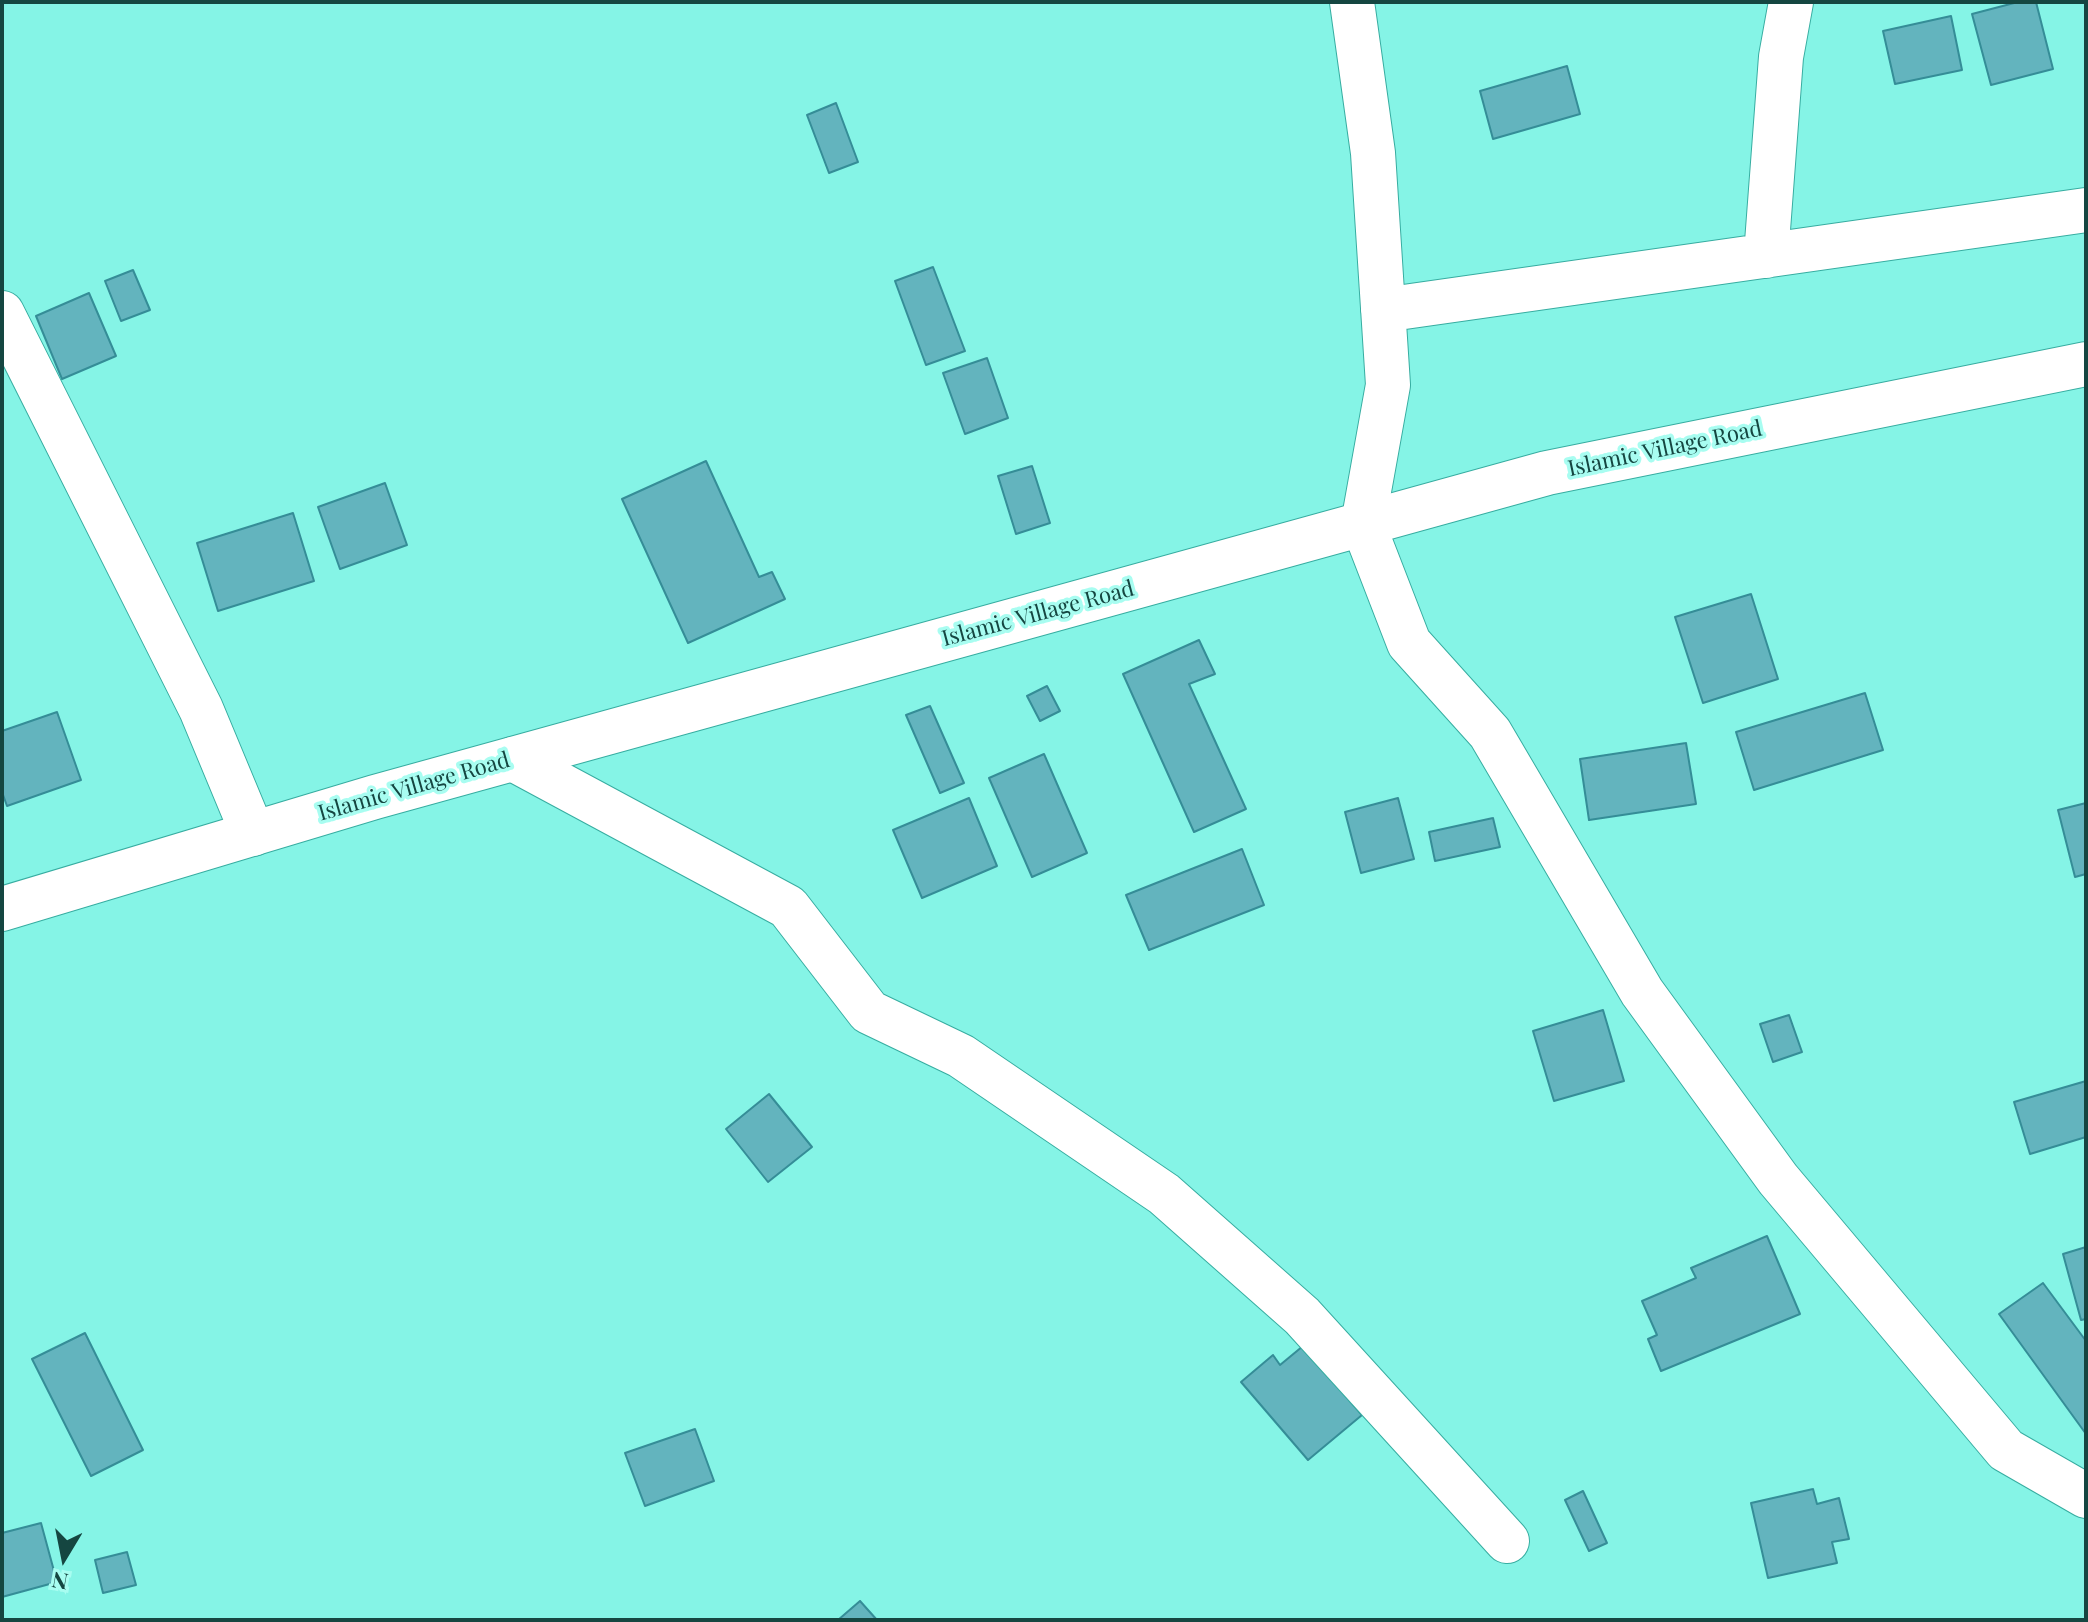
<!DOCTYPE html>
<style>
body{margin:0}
#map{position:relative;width:2088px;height:1622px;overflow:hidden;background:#85f4e6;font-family:"Playfair Display",serif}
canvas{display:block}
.frame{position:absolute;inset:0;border:4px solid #154641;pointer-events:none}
.north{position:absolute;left:24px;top:1518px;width:80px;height:80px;-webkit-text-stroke:6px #a8fdf1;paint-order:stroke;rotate:190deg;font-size:22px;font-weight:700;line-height:32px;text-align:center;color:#154641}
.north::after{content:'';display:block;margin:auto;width:28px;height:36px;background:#154641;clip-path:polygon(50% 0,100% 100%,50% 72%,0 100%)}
</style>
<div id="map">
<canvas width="2088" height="1622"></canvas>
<div class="frame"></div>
<div class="north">N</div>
</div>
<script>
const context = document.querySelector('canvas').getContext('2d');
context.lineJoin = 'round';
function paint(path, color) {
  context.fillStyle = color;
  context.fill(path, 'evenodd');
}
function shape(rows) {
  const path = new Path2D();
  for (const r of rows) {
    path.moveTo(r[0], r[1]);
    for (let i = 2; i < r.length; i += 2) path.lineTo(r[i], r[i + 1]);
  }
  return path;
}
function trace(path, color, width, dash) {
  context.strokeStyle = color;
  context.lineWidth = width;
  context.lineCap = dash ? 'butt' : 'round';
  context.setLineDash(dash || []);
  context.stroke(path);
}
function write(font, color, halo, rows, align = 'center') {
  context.font = font + ' "Playfair Display",serif';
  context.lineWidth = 7;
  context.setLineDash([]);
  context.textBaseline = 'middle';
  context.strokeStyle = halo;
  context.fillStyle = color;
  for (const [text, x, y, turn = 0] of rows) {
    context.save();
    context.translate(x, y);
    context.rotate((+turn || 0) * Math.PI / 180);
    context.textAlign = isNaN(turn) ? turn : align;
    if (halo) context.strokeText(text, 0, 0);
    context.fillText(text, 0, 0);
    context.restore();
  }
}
const building = shape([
 [2018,2,2036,2,2053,69,1991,85,1972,14,2018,2],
 [1951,16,1962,70,1895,84,1883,31,1951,16],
 [1567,66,1580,114,1493,139,1480,91,1567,66],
 [836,103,858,162,829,173,807,115,836,103],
 [933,267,965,351,926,365,895,281,933,267],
 [133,270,150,310,121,321,105,281,133,270],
 [89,293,116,356,62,379,36,316,89,293],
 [987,358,1008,418,965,434,943,373,987,358],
 [706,461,759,577,772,572,785,599,688,643,622,499,706,461],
 [1032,466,1050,523,1016,534,998,476,1032,466],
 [385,483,407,545,340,569,318,507,385,483],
 [293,513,314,581,218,611,197,543,293,513],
 [1751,594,1778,679,1703,703,1675,617,1751,594],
 [1199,640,1215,674,1189,684,1246,809,1194,832,1123,674,1199,640],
 [1047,686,1060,711,1040,721,1027,696,1047,686],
 [1865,693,1883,750,1754,790,1736,732,1865,693],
 [930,706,964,783,940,793,906,715,930,706],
 [57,712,81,780,7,806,2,792,2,731,57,712],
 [1686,743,1696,804,1589,820,1580,759,1686,743],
 [1044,754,1087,853,1032,877,989,778,1044,754],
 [969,798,997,866,922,898,893,830,969,798],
 [1398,798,1414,859,1361,873,1345,812,1398,798],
 [2086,803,2086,874,2075,877,2058,810,2086,803],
 [1493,818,1500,847,1435,861,1429,832,1493,818],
 [1242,849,1264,905,1149,950,1126,895,1242,849],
 [1603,1010,1624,1081,1554,1101,1533,1031,1603,1010],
 [1789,1015,1802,1052,1773,1062,1760,1024,1789,1015],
 [2086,1081,2086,1137,2030,1154,2014,1102,2086,1081],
 [769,1094,812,1147,768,1182,726,1129,769,1094],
 [1767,1236,1800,1314,1661,1371,1648,1339,1657,1335,1642,1301,1696,1278,1691,1268,1767,1236],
 [2086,1247,2086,1319,2081,1320,2063,1254,2086,1247],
 [2043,1283,2086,1341,2086,1434,1999,1314,2043,1283],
 [85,1333,143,1450,91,1476,32,1359,85,1333],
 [1303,1346,1362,1415,1308,1460,1241,1382,1273,1355,1280,1365,1303,1346],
 [695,1429,714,1481,645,1506,625,1453,695,1429],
 [1813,1489,1817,1504,1839,1498,1849,1539,1832,1542,1837,1563,1768,1578,1751,1503,1813,1489],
 [1583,1491,1607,1543,1589,1551,1565,1500,1583,1491],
 [41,1523,57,1582,2,1597,2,1533,41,1523],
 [127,1552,136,1585,103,1593,95,1560,127,1552],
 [860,1601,877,1620,838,1620,860,1601]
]);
paint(building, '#63b4be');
trace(building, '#358d97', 2);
const street = shape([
 [1352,2,1373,153,1388,385,1363,524,1409,643,1490,733,1642,992,1778,1179,2006,1450,2086,1496],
 [1766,256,1781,57,1791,2],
 [1383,310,2086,210],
 [2,313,201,709,253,834],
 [513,759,788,907,869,1012,961,1056,1164,1194,1302,1316,1507,1541]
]);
const secondary = shape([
 [2,909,375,797,1547,473,2086,364]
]);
trace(street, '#37ada1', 46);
trace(secondary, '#37ada1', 46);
trace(street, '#fff', 44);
trace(secondary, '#fff', 44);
write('22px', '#154641', '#a8fdf1', [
 ["Islamic Village Road",1665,449,-12],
 ["Islamic Village Road",1038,614,-15],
 ["Islamic Village Road",414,787,-16]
]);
</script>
